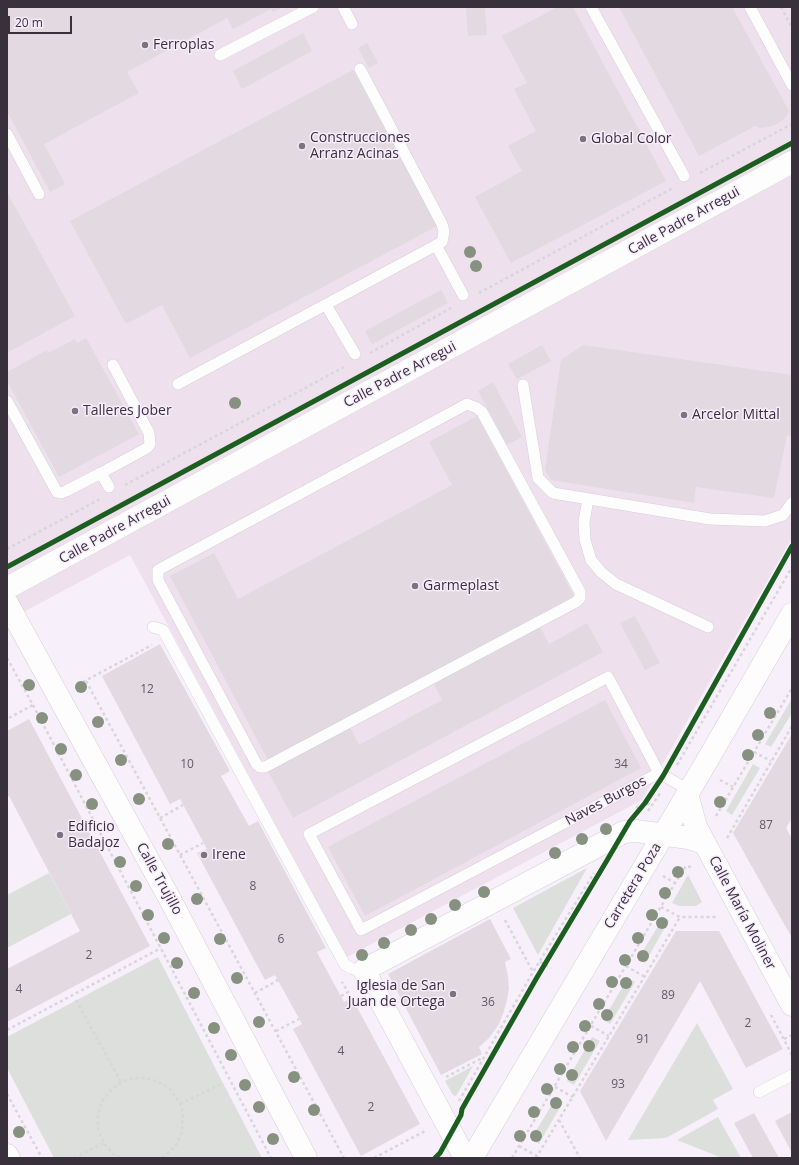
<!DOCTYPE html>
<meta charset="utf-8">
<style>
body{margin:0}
#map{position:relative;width:799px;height:1165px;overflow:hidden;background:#f7f0fa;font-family:"Open Sans",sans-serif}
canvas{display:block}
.frame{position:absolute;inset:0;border:8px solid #38313b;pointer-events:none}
.scale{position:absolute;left:8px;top:16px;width:64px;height:18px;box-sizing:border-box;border:2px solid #38313b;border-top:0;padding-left:5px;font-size:12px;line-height:14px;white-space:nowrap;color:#38313b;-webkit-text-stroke:3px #f8edfd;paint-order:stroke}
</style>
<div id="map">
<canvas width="799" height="1165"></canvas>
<div class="frame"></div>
<div class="scale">20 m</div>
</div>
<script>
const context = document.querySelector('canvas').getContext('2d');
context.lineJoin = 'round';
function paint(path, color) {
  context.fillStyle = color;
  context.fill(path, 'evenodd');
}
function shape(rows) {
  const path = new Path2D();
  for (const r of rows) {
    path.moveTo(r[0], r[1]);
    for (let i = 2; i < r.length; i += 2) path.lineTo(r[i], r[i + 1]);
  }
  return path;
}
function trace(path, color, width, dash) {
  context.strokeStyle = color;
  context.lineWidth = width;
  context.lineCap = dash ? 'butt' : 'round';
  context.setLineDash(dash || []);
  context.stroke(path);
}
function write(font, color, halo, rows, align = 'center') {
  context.font = font + ' "Open Sans",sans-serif';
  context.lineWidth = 3;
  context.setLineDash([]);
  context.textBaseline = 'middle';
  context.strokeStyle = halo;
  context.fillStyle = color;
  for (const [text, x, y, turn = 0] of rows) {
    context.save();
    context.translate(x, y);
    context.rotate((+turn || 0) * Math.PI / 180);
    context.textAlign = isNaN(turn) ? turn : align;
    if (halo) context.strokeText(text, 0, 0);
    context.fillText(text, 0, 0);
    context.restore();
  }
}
paint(shape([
 [7,7,792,7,792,538,642,800,347,957,130,555,7,621]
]), '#eee1ed');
paint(shape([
 [791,700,792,713,771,747,765,744],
 [753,764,760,768,732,815,726,811],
 [587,868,538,955,513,908],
 [49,873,71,914,7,948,7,895],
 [688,875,702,902,696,906,679,906,672,903],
 [663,918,669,920,645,963,638,959],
 [158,957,223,1083,262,1158,54,1158,7,1068,7,1037],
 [628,978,635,982,610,1024,603,1020],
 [697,1023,733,1089,713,1100,718,1109,666,1138,628,1140],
 [592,1037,600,1041,574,1085,567,1081],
 [473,1066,456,1096,453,1095,445,1081],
 [556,1098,563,1102,539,1144,531,1139],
 [718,1117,741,1158,722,1158,677,1140]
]), '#dcdfdb');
paint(shape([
 [7,7,283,7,273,12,271,9,233,29,227,18,127,72,139,93,44,144,65,184,50,192,7,111],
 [466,7,485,7,487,35,468,36],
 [558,7,573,7,666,181,511,263,475,197,522,171,508,146,536,131,514,89,527,83,502,36],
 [619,7,732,7,789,111,786,116,783,120,777,124,769,127,760,128,755,126,699,156],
 [303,33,312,51,242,89,233,71],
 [367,43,378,63,369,68,358,48],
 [353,70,437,226,190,358,162,305,126,324,70,221],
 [7,192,75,316,7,353],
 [441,290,448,303,372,344,365,331],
 [86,338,139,434,59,477,7,381,7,372,47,350,48,353,75,339,77,343],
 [542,345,551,361,517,379,508,364],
 [583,345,792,375,792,436,787,435,774,498,696,487,694,503,551,480,545,470,561,360],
 [493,382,522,437,507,445,478,391],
 [477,416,574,596,268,760,170,576,214,553,238,599,452,485,429,442],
 [635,616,660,663,645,670,620,623],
 [587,623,603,652,293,818,268,771,350,727,359,745,442,700,434,683,540,627,549,644],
 [160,644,230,771,221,776,249,826,258,821,326,948,317,952,320,958,344,1002,352,998,420,1124,361,1156,293,1029,302,1024,275,975,265,980,197,853,207,849,180,799,170,804,102,676],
 [605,700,641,768,365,916,328,847],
 [29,719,150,946,7,1022,7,969,80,931,9,796,7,797,7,731],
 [792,734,792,818,786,828,792,839,792,938,733,833],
 [490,919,511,959,505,962,508,976,509,988,507,1000,504,1011,499,1024,489,1038,479,1047,482,1054,441,1075,388,974],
 [676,931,719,931,783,1049,746,1068,700,981,606,1141,580,1091],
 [792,1112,792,1153,775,1121],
 [754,1113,779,1158,753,1158,734,1123]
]), '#e2d9e1');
const service = shape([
 [343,7,352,24],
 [591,7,684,176],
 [750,7,792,85],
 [220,55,313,7],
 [7,134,39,194],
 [436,245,463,295],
 [326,305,355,354],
 [178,384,442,242,444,232,442,224,360,69],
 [523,385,538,478,553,493,710,519,765,521,783,515,792,503],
 [7,401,57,492,61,493,66,491,101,473,109,487],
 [467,404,477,408,482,412,580,592,580,598,576,602,265,767,260,767,257,765,158,580,158,570,467,404],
 [101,473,147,448,150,444,149,433,113,365],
 [588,499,584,522,585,540,591,560,601,572,616,584,708,627],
 [153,627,163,630,345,965,353,969,364,970],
 [608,677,659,773,361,930,309,834,608,677],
 [659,773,689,790],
 [759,1092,792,1075]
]);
const minor = shape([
 [7,588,792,162],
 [7,603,172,903,306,1158],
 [687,794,696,827,792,1005],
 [7,1155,9,1158],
 [465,1158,364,970,624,832,636,831,689,838,704,843],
 [472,1158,704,766,792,614]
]);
trace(service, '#d4ced7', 12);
trace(minor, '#d4ced7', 23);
trace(shape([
 [781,7,792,28],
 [700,173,792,124],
 [479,293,673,188],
 [370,353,453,307],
 [125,485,344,367],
 [7,549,100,499],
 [7,658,33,705,7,719],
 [86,681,344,1158],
 [77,683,81,683,152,645],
 [33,705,271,1158],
 [754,752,771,761],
 [677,765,792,567],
 [720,780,733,787],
 [636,808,645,803,652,805],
 [648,811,661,792],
 [716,816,792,688],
 [160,818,183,805],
 [727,838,792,726],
 [180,855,203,843],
 [663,876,675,883],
 [661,907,680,917,718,917],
 [505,920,533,972],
 [540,962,551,968],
 [626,966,645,977],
 [255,993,278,980],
 [341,996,348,992,342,982],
 [76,1000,121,1082],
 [771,1015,792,1055],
 [591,1026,609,1036],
 [7,1030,161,948],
 [276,1031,299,1019],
 [784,1039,792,1035],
 [446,1077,484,1057],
 [555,1087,573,1097],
 [7,1094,42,1158],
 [459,1101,533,972,594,873],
 [180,1104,223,1083],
 [559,1120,580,1158],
 [519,1146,537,1156],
 [74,1158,104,1143],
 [120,1158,112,1153,104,1143,98,1130,98,1116,101,1103,110,1091,121,1082,131,1079,141,1078,151,1079,160,1083,169,1088,175,1096,180,1104,183,1113,182,1131,179,1139,175,1147,161,1158],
 [374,1158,427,1130],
 [512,1158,675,883,686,866,691,867],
 [536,1158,680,917]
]), '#d8d6d8', 2.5, [3, 3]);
trace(service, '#fefdfe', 11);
trace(minor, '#fefdfe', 22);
trace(shape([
 [7,567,792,143],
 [435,1158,440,1153,461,1115,462,1109,536,979,606,862,630,821,645,803,663,776,792,546]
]), '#1b5e20', 5);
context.fillStyle = '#869180';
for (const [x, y] of [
 [470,252],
 [476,266],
 [235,403],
 [29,685],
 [81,687],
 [770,713],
 [42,718],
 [98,722],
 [758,735],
 [61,749],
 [748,755],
 [121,760],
 [76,775],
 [139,799],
 [720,802],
 [92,804],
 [606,829],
 [582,839],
 [168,844],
 [555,853],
 [120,862],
 [678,872],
 [136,886],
 [484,892],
 [665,893],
 [197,899],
 [455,905],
 [148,915],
 [652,915],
 [431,919],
 [662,923],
 [411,930],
 [164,938],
 [638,938],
 [220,939],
 [384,943],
 [362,955],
 [643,956],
 [625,960],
 [177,963],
 [237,978],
 [612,982],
 [626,983],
 [194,993],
 [599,1004],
 [607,1015],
 [259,1022],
 [585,1026],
 [214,1028],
 [589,1046],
 [573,1047],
 [231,1055],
 [560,1069],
 [572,1075],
 [294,1077],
 [245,1085],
 [547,1089],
 [556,1103],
 [259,1107],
 [314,1110],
 [534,1112],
 [19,1132],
 [520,1136],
 [536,1136],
 [273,1139]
]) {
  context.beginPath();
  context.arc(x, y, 6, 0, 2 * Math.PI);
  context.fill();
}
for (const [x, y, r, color] of [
 [145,45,4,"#7b747e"],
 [583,139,4,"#7b747e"],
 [302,146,4,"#7b747e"],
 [75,411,4,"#7b747e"],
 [684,415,4,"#7b747e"],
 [415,586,4,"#7b747e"],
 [60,835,4,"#7b747e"],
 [204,855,4,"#7b747e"],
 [453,994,4,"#7b747e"]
]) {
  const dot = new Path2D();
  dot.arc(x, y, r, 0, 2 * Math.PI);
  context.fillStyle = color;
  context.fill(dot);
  trace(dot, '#f8edfd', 1.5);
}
write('12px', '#625b64', null, [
 ["12",147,690],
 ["10",187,765],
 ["34",621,765],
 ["87",766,826],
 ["8",253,887],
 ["6",281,940],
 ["2",89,956],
 ["4",19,990],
 ["89",668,996],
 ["36",488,1003],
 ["2",748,1024],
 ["91",643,1040],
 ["4",341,1052],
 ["93",618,1085],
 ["2",371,1108]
]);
write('14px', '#38313b', '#f8edfd', [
 ["Ferroplas",153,45],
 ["Construcciones",310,138],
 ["Arranz Acinas",310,154],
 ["Global Color",591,139],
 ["Talleres Jober",83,411],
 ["Arcelor Mittal",692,415],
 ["Garmeplast",423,586],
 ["Edificio",68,827],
 ["Badajoz",68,843],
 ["Irene",212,855],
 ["Iglesia de San",445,986,"right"],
 ["Juan de Ortega",445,1002,"right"]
], 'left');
write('14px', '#38313b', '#f8edfd', [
 ["Calle Padre Arregui",684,221,-29],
 ["Calle Padre Arregui",400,375,-28],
 ["Calle Padre Arregui",115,530,-29],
 ["Naves Burgos",606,801,-28],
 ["Calle Trujillo",159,879,61],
 ["Carretera Poza",633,886,-59],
 ["Calle María Moliner",742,913,62]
]);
</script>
